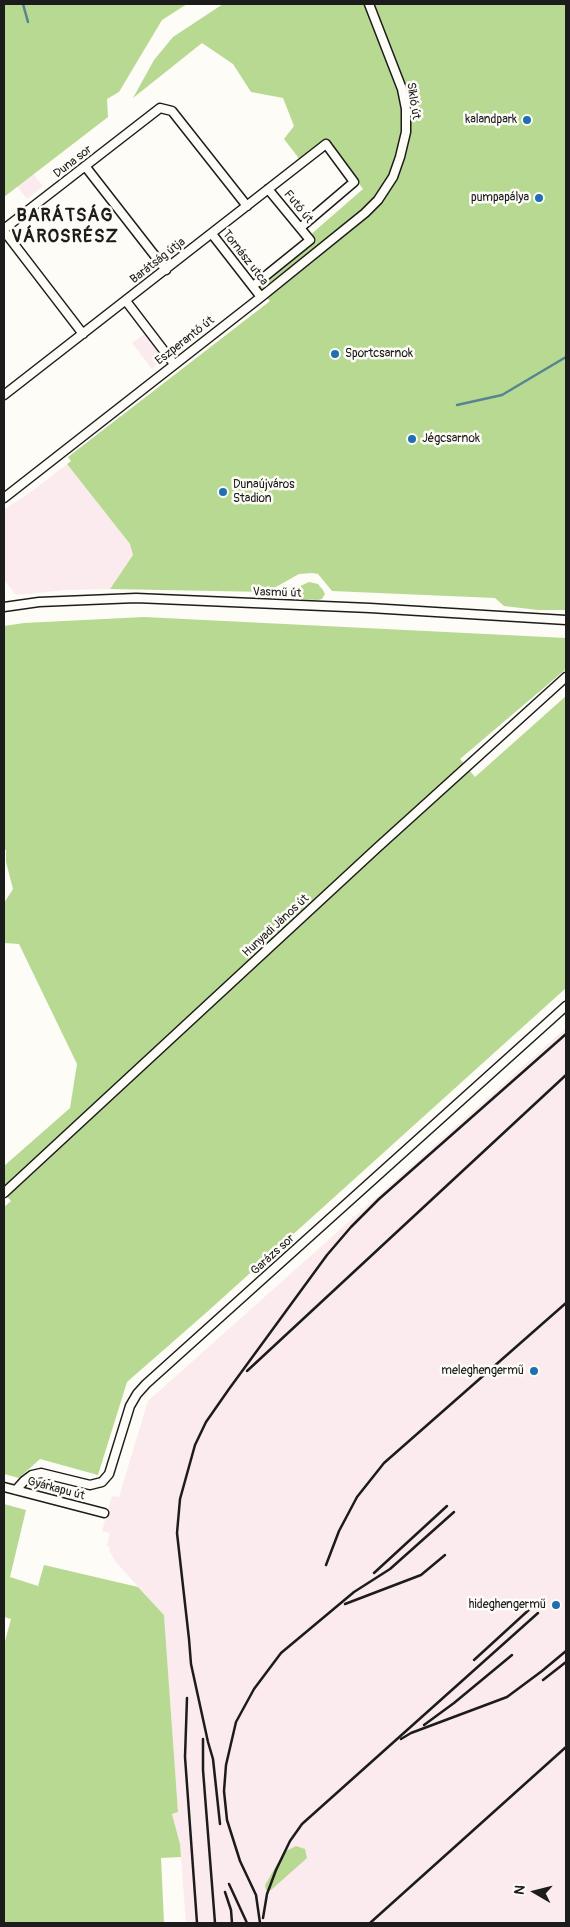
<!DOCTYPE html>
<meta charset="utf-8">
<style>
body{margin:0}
#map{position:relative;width:570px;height:1927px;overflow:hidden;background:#fdfcf7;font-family:Pangolin,sans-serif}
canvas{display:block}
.frame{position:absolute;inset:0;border:5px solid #1c1c1c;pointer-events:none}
.north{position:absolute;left:510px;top:1867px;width:50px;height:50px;-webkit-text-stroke:4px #fdfcf7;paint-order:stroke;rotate:278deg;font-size:14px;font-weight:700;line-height:20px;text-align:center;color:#1c1c1c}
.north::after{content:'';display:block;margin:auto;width:18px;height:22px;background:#1c1c1c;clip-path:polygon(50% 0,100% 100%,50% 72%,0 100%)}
</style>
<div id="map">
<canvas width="570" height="1927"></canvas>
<div class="frame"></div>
<div class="north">N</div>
</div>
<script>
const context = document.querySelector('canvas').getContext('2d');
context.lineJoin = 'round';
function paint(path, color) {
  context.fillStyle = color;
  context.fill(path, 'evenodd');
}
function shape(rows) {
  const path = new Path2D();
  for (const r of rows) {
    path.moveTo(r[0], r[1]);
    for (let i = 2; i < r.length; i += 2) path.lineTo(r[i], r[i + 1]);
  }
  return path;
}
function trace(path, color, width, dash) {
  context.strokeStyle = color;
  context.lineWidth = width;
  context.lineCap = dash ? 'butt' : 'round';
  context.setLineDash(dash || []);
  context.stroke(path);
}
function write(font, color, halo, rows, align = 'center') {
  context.font = font + ' Pangolin,sans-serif';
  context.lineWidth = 5;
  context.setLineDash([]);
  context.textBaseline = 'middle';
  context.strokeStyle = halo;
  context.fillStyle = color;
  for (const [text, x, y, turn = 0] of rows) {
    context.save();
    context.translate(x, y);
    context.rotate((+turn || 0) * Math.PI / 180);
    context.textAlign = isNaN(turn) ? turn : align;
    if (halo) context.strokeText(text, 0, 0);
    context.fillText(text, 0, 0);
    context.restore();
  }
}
paint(shape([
 [33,174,43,186,27,199,17,186],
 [147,332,167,357,152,369,132,343],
 [67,464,130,544,133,555,110,589,65,590,16,595,4,580,4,510,35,489],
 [566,1028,566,1923,186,1923,180,1844,172,1814,178,1812,164,1615,115,1561,109,1550,110,1548,107,1545,110,1533,102,1531,112,1496,119,1497,148,1401]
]), '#fbeaee');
paint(shape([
 [4,4,187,4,162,20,119,92,107,99,108,117,4,197],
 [223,4,566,4,566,610,538,610,504,606,495,598,332,591,318,574,312,573,299,574,267,592,110,589,133,555,130,544,67,464,71,461,68,457,270,301,254,284,363,189,327,141,301,161,284,139,294,126,283,98,251,92,233,64,202,43,133,98,154,60,173,37],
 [309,582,318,584,323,590,325,594,322,599,318,600,299,599,296,597,296,588],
 [144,617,566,638,566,669,460,759,475,777,566,696,566,988,207,1312,127,1382,98,1475,40,1459,19,1478,4,1474,4,1207,11,1201,4,1193,4,1166,70,1108,77,1064,19,944,4,943,4,903,13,889,6,862,6,850,4,850,4,626,24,623],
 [4,1504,26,1510,10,1577,38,1586,44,1565,138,1587,164,1615,178,1812,172,1814,180,1844,181,1857,161,1858,164,1923,4,1923,4,1645,11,1619,4,1617],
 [296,1846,305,1849,307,1858,271,1890,266,1890,265,1885,284,1852]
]), '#b8d992');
trace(shape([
 [23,4,28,22],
 [457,405,502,395,566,357]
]), '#56848f', 2.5);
const minor = shape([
 [85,166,166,270],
 [4,229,160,108,172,111,247,206],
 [4,231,83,334],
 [212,234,261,297],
 [253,286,310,240,268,189],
 [126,301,174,364],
 [4,395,326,144,354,182,300,228],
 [4,498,261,297,365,213,378,200,393,177,400,157,406,132,406,109,402,89,369,4],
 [4,607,39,602,136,598,370,608,566,620],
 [4,1193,377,848,566,677],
 [4,1487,104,1513],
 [16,1490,24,1481,32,1475,41,1473,90,1485,102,1482,109,1474,130,1406,137,1394,146,1384,566,1006]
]);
trace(minor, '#1c1c1c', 11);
trace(minor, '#fdfcf7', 8);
trace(shape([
 [247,1371,566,1075],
 [326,1565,339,1531,357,1497,384,1463,566,1303],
 [374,1573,447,1506],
 [345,1604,421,1575,445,1555],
 [474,1660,532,1607],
 [543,1680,566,1662],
 [187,1698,185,1757,197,1923],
 [424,1725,454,1703,512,1655],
 [203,1739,203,1770,215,1923],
 [401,1739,411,1733,507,1697,542,1671,566,1651],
 [220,1824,213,1759,208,1742,191,1664,189,1639,177,1533,180,1499,195,1445,206,1422,229,1389,327,1255,351,1227,379,1199,566,1034],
 [229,1884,247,1923],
 [225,1892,231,1910,232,1923],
 [263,1918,267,1894,276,1870,290,1841,302,1824,538,1613],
 [260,1923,256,1895,240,1861,227,1820,224,1791,226,1765,236,1722,254,1689,281,1653,354,1592,390,1569,454,1512],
 [370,1923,566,1747]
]), '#1c1c1c', 2.5);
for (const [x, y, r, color] of [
 [527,120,5,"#1f6fb2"],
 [539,198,5,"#1f6fb2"],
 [335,354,5,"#1f6fb2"],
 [412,439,5,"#1f6fb2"],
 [223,492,5,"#1f6fb2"],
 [534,1371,5,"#1f6fb2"],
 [556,1605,5,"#1f6fb2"]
]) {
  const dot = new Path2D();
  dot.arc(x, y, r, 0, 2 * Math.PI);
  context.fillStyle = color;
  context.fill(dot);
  trace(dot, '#fdfcf7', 2);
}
write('12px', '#1c1c1c', '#fdfcf7', [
 ["Sikló út",413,101,81],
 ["Duna sor",73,162,-38],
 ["Futó út",298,207,51],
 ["Tornász utca",245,258,52],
 ["Barátság útja",158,261,-38],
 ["Eszperantó út",185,341,-38],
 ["Vasmű út",277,593,2],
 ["Hunyadi János út",276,926,-43],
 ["Garázs sor",273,1255,-42],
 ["Gyárkapu út",56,1489,15]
]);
write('12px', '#1c1c1c', '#fdfcf7', [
 ["kalandpark",517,120],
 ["pumpapálya",529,198],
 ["Sportcsarnok",345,354,"left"],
 ["Jégcsarnok",422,439,"left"],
 ["Dunaújváros",233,485,"left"],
 ["Stadion",233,499,"left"],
 ["meleghengermű",524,1371],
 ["hideghengermű",546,1605]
], 'right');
context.letterSpacing = '1px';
write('bold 18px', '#1c1c1c', '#fdfcf7', [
 ["BARÁTSÁG",65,216],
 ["VÁROSRÉSZ",65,237]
]);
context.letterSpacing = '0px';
</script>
